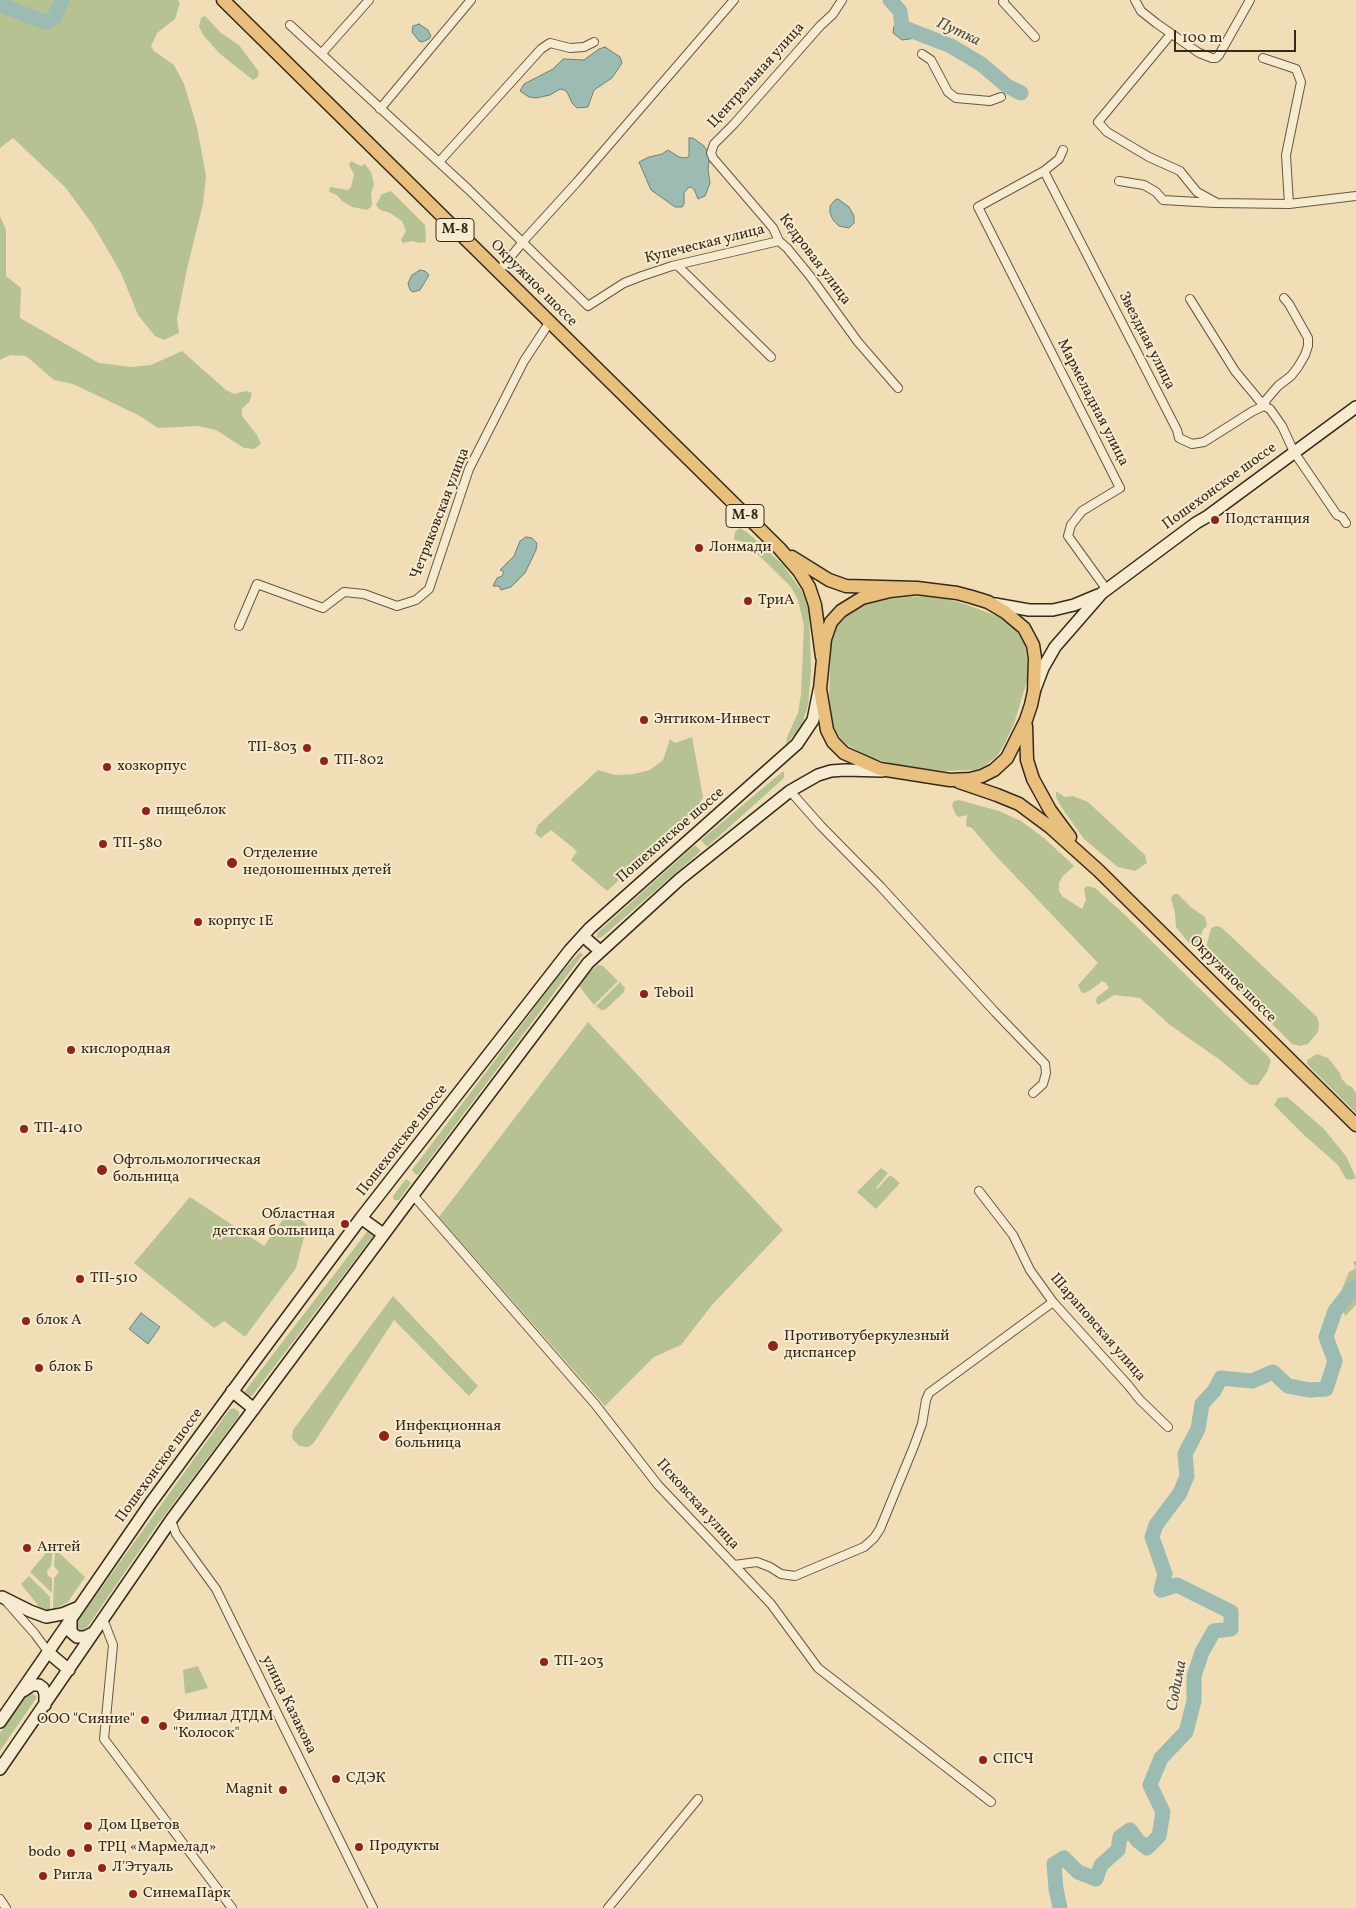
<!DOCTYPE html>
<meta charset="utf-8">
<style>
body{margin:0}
#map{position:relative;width:1356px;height:1908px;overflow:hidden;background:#f1deb7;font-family:Vollkorn,serif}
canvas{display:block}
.scale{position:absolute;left:1174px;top:30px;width:122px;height:22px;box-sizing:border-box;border:2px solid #362a1a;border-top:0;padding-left:6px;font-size:15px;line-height:18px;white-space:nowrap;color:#362a1a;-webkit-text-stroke:4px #f6ead0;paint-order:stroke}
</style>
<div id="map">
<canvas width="1356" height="1908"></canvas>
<div class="scale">100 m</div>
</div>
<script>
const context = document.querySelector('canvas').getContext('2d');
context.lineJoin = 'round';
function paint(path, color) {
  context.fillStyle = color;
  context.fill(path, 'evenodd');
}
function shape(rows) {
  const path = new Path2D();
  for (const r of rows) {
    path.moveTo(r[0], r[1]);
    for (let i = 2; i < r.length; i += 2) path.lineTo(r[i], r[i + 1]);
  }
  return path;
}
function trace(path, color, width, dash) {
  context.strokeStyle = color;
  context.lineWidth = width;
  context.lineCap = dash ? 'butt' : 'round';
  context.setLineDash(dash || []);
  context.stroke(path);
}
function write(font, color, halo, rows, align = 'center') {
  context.font = font + ' Vollkorn,serif';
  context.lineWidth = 4;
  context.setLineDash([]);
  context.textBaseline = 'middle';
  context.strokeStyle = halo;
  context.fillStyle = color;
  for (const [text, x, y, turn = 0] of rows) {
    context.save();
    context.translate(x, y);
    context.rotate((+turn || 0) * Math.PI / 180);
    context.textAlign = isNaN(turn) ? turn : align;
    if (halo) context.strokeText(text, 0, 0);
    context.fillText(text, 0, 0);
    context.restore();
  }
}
paint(shape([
 [2,0,178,0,180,3,175,19,157,33,151,46,154,51,174,65,184,84,197,127,206,176,203,204,187,269,177,319,179,333,164,340,155,336,138,315,121,273,93,225,65,187,13,138,0,148,0,4],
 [205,16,221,33,239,45,259,72,258,77,253,80,220,54,204,36,199,27,201,18],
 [351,161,361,166,365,164,371,172,374,184,371,193,372,203,371,207,367,210,352,207,342,201,337,195,329,192,330,187,348,190,351,187,354,174,350,167,349,164],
 [391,191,425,225,426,242,419,243,412,241,403,243,401,240,406,231,402,221,390,213,380,210,376,205,382,194],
 [0,216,6,230,6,276,21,288,20,318,99,363,131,367,151,365,182,351,226,390,234,394,246,391,252,393,250,401,242,409,242,416,257,435,261,444,254,449,244,448,216,430,198,426,158,428,140,416,92,393,73,384,54,380,26,356,10,355,0,360],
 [740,528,748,533,783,565,804,594,809,610,811,672,808,705,801,728,786,744,787,737,798,713,801,694,804,626,798,600,791,587,770,566,744,542,734,540,735,532],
 [921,596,946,599,965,604,999,617,1016,630,1025,645,1028,665,1027,681,1014,724,1003,747,996,757,983,767,975,770,943,771,893,764,869,757,846,744,839,737,833,726,829,696,831,641,836,626,850,611,873,600],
 [692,737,703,797,697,809,607,891,571,860,577,851,551,830,541,838,535,833,538,825,598,770,615,775,634,774,650,770,663,760,670,739,675,743],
 [782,772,784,772,784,778,707,847,701,840],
 [1056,791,1065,797,1073,796,1088,802,1145,855,1147,863,1135,871,1118,867,1108,859,1084,839,1062,808,1056,797],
 [959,800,999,811,1021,821,1044,838,1069,861,1074,866,1062,877,1059,883,1059,891,1063,897,1082,909,1086,900,1084,888,1088,886,1095,888,1124,914,1269,1057,1271,1061,1267,1072,1258,1085,1250,1085,1220,1060,1170,1025,1140,998,1114,995,1098,1005,1096,1002,1097,997,1109,988,1106,983,1102,981,1091,990,1085,993,1081,992,1078,985,1098,963,995,855,972,828,966,826,967,815,959,817,956,815,952,806,954,801],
 [695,845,701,851,602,937,597,938,597,933],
 [1174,894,1178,894,1192,908,1205,917,1207,925,1203,930,1199,940,1195,945,1189,943,1176,927,1175,913,1171,898],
 [1216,926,1221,927,1317,1017,1319,1024,1318,1032,1308,1044,1300,1046,1292,1044,1204,956,1211,928],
 [580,952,583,955,581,957,418,1175,415,1174,412,1170,560,974],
 [598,965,603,966,618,981,594,1005,579,986,587,974],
 [620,982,625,988,624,992,605,1010,601,1010,596,1006],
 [588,1022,783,1230,712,1305,681,1345,654,1357,605,1406,439,1217],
 [1317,1054,1328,1058,1340,1073,1342,1079,1347,1085,1352,1087,1356,1093,1356,1113,1307,1064,1307,1060],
 [1287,1097,1323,1128,1346,1156,1356,1178,1351,1180,1346,1179,1338,1165,1304,1135,1274,1105,1278,1098],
 [881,1168,888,1173,876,1188,877,1189,890,1175,900,1183,876,1209,857,1192],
 [406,1179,411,1183,399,1200,394,1200,393,1196],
 [190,1197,264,1246,290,1210,307,1225,296,1268,245,1337,224,1321,214,1328,134,1263],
 [369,1229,373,1232,373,1236,252,1396,246,1396,245,1391],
 [1356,1261,1356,1305,1345,1316,1340,1299,1342,1289,1349,1272,1356,1268,1353,1262],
 [393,1296,478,1386,469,1396,394,1320,313,1444,308,1447,299,1446,292,1438,293,1430],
 [234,1408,239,1412,239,1416,155,1528,84,1632,74,1626,230,1409],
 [51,1547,53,1549,51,1566,47,1571,48,1576,52,1578,52,1593,30,1572],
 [55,1549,85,1577,68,1602,53,1610,54,1578,59,1572,54,1566],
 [29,1576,50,1597,50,1610,46,1611,41,1609,21,1584],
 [198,1666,208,1688,185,1694,183,1670],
 [29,1691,37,1697,0,1751,0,1733]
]), '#b6c292');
const water = shape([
 [902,22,912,26,916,31,916,38,902,40,893,33,894,26,902,22],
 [419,24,428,30,431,36,429,39,422,42,419,41,412,32,413,26,419,24],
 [605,47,620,57,622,63,612,78,594,90,588,107,577,108,572,103,567,92,564,90,560,89,550,95,536,98,529,97,520,91,524,84,553,69,563,59,584,60,599,49,605,47],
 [689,138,693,138,704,146,710,155,708,169,710,183,705,196,698,199,694,189,691,187,688,188,684,193,684,204,682,207,675,207,651,190,639,162,649,157,662,154,668,150,679,157,686,158,689,156,689,138],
 [838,199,849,207,854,216,854,223,849,228,839,226,833,220,830,213,830,206,835,200,838,199],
 [420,270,425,271,429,275,420,290,413,292,410,290,408,283,412,275,420,270],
 [526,537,532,538,537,543,536,550,525,573,511,587,501,590,499,586,493,586,497,578,502,576,504,572,500,570,514,556,520,541,526,537],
 [141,1313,160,1327,148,1344,129,1329,141,1313]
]);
paint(water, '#9bbbb3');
trace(water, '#738176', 1);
trace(shape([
 [890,0,900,11,902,27,951,46,981,64,1007,86,1021,93],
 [0,5,46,22,54,18,62,0],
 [1060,1908,1056,1889,1054,1864,1064,1858,1078,1872,1096,1879,1101,1865,1118,1850,1120,1837,1130,1830,1138,1841,1147,1848,1159,1836,1163,1812,1150,1785,1161,1758,1186,1732,1194,1701,1194,1676,1202,1652,1214,1631,1231,1629,1231,1612,1177,1585,1161,1590,1165,1574,1152,1537,1156,1525,1180,1493,1187,1476,1185,1454,1198,1429,1202,1404,1214,1391,1221,1378,1252,1381,1273,1372,1288,1386,1310,1390,1326,1389,1335,1361,1326,1337,1335,1311,1354,1287,1356,1287]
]), '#9bbbb3', 15);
const street = shape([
 [842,0,833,14,820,26,734,124,714,144,711,153,713,158,773,228,779,241,787,248,810,276,858,342,898,388],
 [1004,0,1003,2,1035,37],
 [1135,0,1141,11,1156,23,1199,53,1212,58,1216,58,1219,55,1250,0],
 [290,25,468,189,588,306,624,283,642,276,672,266,779,241],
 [1171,34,1098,122,1107,132,1149,157,1180,171,1197,192,1217,203,1289,204,1356,196],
 [322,53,369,0],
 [922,54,931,60,948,92,956,98,990,101,1001,97],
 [1263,58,1296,69,1301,82,1286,155,1289,204],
 [380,109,471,0],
 [1063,150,1059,159,1044,171,978,207,1120,488,1082,511,1071,525,1068,536,1107,590],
 [439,162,541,49,550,43,570,48,584,47,594,42],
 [1044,171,1177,430,1179,438,1192,444,1204,442,1253,411,1264,406],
 [1119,181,1144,185,1156,192,1163,200,1215,203],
 [677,265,771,357],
 [498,272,527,237,577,182,734,0],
 [1190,299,1235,371,1264,406,1270,409,1282,426,1294,452,1337,515,1342,517,1346,523],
 [1264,406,1266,400,1278,386,1291,376,1298,367,1305,355,1308,346,1308,338,1289,304,1284,298],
 [239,626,257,584,323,608,344,592,364,594,397,606,416,600,429,589,469,469,524,361,549,323],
 [790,791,821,826,881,887,995,1012,1045,1064,1046,1073,1043,1084,1033,1093],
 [979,1191,1013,1235,1030,1270,1053,1302,1128,1385,1140,1400,1168,1427],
 [413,1195,595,1404,658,1485,771,1604,818,1668,991,1802],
 [171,1520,176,1534,216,1589,373,1908],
 [734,1565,757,1562,770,1567,781,1574,795,1576,864,1547,874,1538,880,1529,914,1446,922,1424,926,1400,929,1393,1053,1302],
 [6,1601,35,1634,49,1653],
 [103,1619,113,1645,104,1739,232,1908],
 [0,1899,6,1908],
 [608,1908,698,1799]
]);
const secondary = shape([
 [995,604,1029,610,1053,610,1074,605,1098,595],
 [1035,689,1043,668,1055,647,1102,593,1196,523,1208,516,1356,407],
 [583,936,600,951],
 [361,1218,383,1234],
 [232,1391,254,1409],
 [2,1597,30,1611,46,1617,62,1614,79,1607],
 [71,1621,71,1632,77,1637,85,1637,93,1633],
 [49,1653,69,1670],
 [23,1691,32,1685,39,1685,43,1688,45,1694,45,1705],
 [0,1722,150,1504,254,1362,361,1218,570,950,590,928,797,744,813,720,819,690],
 [0,1769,171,1520,413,1195,588,963,680,879,790,791,818,775,831,771,845,770,882,771]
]);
const primary = shape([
 [223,0,779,548,799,571,809,587,815,605,822,657],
 [792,557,829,580,846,586,917,588,957,593,972,597,988,602,1005,612,1024,628,1033,645,1035,658,1034,691,1031,705,1026,720,1007,758,994,770,982,776,970,779,950,780,880,769,844,753,833,742,827,730,820,689,825,639,831,622,841,611,862,598,890,591,917,588],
 [1026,726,1027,760,1033,779,1050,810,1070,837],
 [959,782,997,795,1019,804,1050,827,1099,871,1356,1125]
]);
trace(street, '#655741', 10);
trace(secondary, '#362a1a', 14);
trace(primary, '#362a1a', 15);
trace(street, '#f6ead0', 8);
trace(secondary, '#f6ead0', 11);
trace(primary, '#e8bf7c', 12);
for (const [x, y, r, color] of [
 [1215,520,5,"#8f2418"],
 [699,548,5,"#8f2418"],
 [748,601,5,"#8f2418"],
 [644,720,5,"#8f2418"],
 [307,748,5,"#8f2418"],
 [324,761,5,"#8f2418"],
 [107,767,5,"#8f2418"],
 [146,811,5,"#8f2418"],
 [103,844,5,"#8f2418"],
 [232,863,6,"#8f2418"],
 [198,922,5,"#8f2418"],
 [644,994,5,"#8f2418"],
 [71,1050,5,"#8f2418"],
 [24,1129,5,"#8f2418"],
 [102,1170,6,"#8f2418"],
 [345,1224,5,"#8f2418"],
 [80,1279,5,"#8f2418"],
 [26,1321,5,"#8f2418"],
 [773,1346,6,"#8f2418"],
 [39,1368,5,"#8f2418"],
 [384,1436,6,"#8f2418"],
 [27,1548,5,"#8f2418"],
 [544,1662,5,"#8f2418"],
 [145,1720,5,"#8f2418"],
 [163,1726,5,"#8f2418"],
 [983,1760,5,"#8f2418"],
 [336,1779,5,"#8f2418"],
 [283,1790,5,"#8f2418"],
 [88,1826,5,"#8f2418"],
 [359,1847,5,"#8f2418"],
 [88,1848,5,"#8f2418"],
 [71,1853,5,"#8f2418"],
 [102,1868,5,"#8f2418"],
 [43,1876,5,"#8f2418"],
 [133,1894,5,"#8f2418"]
]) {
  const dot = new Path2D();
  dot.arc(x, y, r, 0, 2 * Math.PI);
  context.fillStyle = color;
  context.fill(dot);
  trace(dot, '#f6ead0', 2);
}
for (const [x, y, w] of [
 [455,230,38],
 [745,516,38]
]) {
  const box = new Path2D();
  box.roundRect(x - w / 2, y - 11.5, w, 23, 4);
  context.fillStyle = '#f6ead0';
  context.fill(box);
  trace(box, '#362a1a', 1);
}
write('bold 14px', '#362a1a', null, [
 ["М-8",455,230],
 ["М-8",745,516]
]);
write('15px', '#362a1a', '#f6ead0', [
 ["Центральная улица",757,76,-48],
 ["Купеческая улица",705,245,-14],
 ["Кедровая улица",814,260,53],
 ["Окружное шоссе",533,284,45],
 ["Звездная улица",1146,341,63],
 ["Мармеладная улица",1092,403,63],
 ["Пошехонское шоссе",1220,487,-36],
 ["Четряковская улица",441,514,-69],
 ["Пошехонское шоссе",671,836,-41],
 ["Окружное шоссе",1232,980,45],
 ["Пошехонское шоссе",403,1141,-52],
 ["Шараповская улица",1097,1328,49],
 ["Пошехонское шоссе",160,1466,-54],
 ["Псковская улица",697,1505,48],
 ["улица Казакова",288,1705,64]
]);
write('15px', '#362a1a', '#f6ead0', [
 ["Подстанция",1225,520],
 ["Лонмади",709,548],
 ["ТриА",758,601],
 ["Энтиком-Инвест",654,720],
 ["ТП-803",297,748,"right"],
 ["ТП-802",334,761],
 ["хозкорпус",117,767],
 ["пищеблок",156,811],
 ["ТП-580",113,844],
 ["Отделение",243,854],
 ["недоношенных детей",243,871],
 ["корпус 1Е",208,922],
 ["Teboil",654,994],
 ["кислородная",81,1050],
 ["ТП-410",34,1129],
 ["Офтольмологическая",113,1161],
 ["больница",113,1178],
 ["Областная",335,1215,"right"],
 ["детская больница",335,1232,"right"],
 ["ТП-510",90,1279],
 ["блок А",36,1321],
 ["Противотуберкулезный",784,1337],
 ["диспансер",784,1354],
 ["блок Б",49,1368],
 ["Инфекционная",395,1427],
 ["больница",395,1444],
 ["Антей",37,1548],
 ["ТП-203",554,1662],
 ["Филиал ДТДМ",173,1717],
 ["\"Колосок\"",173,1734],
 ["ООО \"Сияние\"",135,1720,"right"],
 ["СПСЧ",993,1760],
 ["СДЭК",346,1779],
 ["Magnit",273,1790,"right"],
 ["Дом Цветов",98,1826],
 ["Продукты",369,1847],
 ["ТРЦ «Мармелад»",98,1848],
 ["bodo",61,1853,"right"],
 ["Л'Этуаль",112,1868],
 ["Ригла",53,1876],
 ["СинемаПарк",143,1894]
], 'left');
write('italic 16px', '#4f4e40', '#f6ead0', [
 ["Путка",958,33,25],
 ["Содима",1178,1686,-79]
]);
</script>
